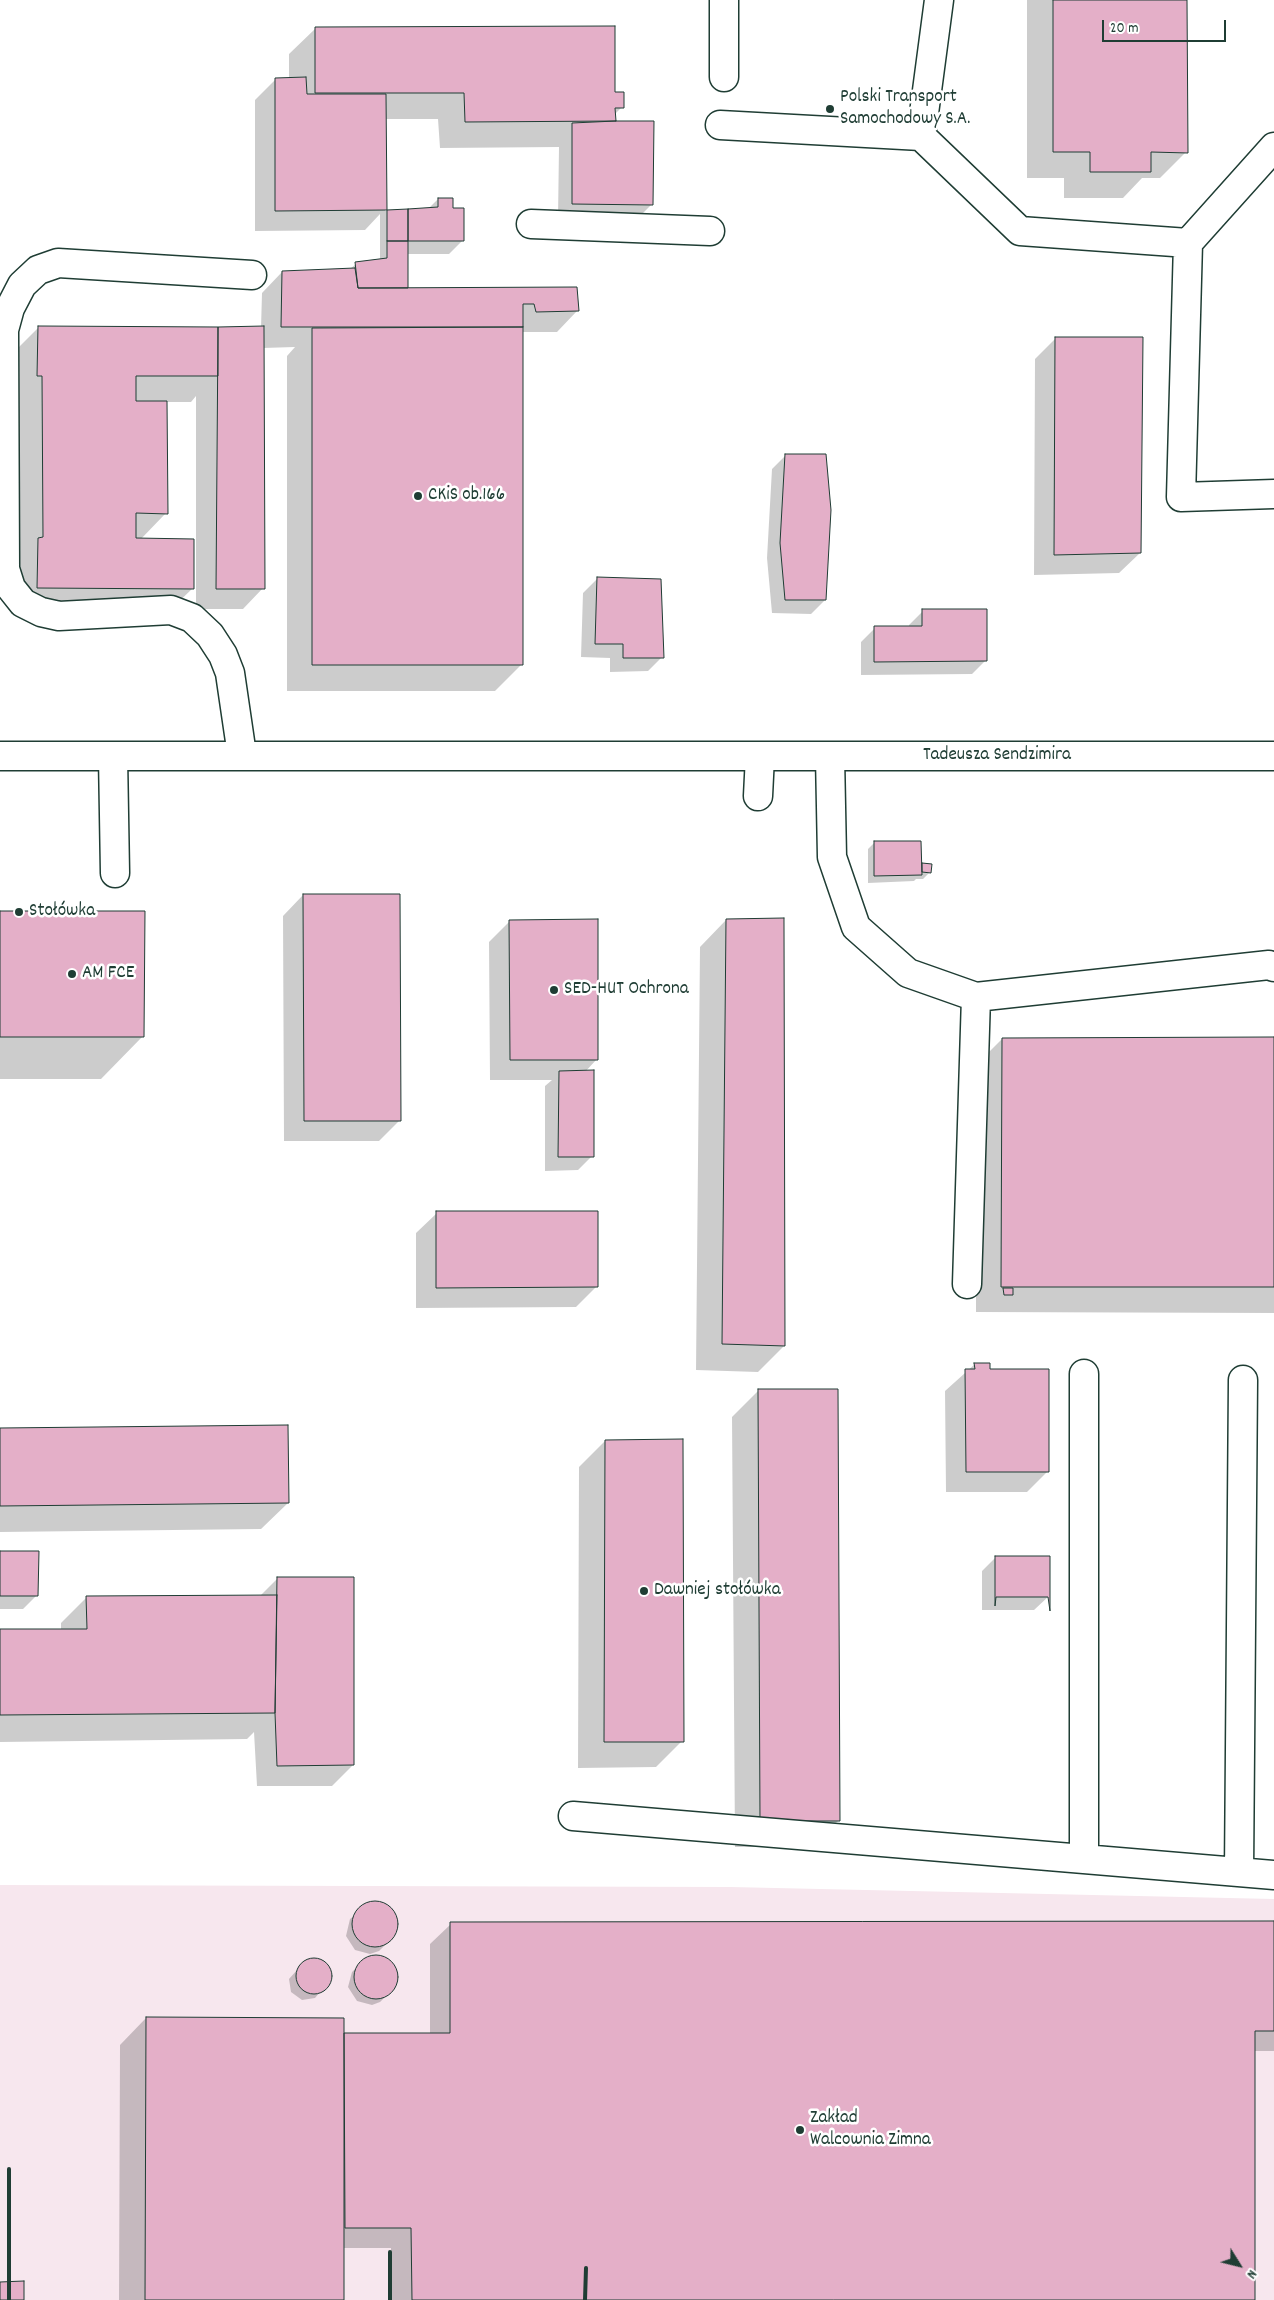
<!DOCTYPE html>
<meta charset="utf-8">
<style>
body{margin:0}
#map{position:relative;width:1274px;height:2300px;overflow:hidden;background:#fff;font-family:Dekko,sans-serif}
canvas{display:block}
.north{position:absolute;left:1214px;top:2240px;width:50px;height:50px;-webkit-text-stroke:4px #fff;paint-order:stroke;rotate:126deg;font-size:14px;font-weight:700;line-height:20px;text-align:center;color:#1f3d34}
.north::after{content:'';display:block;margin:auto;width:18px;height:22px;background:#1f3d34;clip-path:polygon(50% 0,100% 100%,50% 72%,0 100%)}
.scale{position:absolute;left:1102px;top:20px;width:124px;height:22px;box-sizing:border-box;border:2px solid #1f3d34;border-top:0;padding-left:6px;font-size:15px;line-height:18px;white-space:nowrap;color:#1f3d34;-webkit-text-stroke:4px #fff;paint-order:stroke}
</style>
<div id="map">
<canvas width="1274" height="2300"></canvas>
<div class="north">N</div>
<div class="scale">20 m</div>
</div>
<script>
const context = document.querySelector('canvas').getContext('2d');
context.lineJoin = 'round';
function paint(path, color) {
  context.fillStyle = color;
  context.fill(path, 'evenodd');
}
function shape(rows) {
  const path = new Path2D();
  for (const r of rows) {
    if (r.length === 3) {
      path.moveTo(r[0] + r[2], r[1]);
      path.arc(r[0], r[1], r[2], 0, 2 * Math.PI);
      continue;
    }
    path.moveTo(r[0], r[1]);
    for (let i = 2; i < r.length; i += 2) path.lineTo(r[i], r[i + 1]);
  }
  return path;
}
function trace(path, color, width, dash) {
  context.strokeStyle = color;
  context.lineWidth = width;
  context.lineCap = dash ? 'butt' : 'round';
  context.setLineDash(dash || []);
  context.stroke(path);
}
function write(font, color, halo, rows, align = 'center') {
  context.font = font + ' Dekko,sans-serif';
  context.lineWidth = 5;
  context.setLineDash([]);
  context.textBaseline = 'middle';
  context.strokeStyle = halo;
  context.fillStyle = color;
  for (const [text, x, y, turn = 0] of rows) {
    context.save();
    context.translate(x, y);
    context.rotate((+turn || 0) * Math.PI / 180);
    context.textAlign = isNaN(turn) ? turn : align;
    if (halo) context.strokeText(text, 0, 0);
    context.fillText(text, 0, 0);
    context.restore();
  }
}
paint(shape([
 [0,1885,730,1887,1274,1899,1274,2300,0,2300]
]), '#f7e7ee');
paint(shape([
 [1027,0,1186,0,1186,152,1160,178,1142,178,1123,198,1064,198,1064,178,1027,178],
 [316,28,614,93,622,107,614,115,614,120,612,123,652,204,638,218,558,218,559,147,440,148,438,119,385,119,385,211,428,209,438,199,451,209,463,240,449,254,407,254,405,289,576,288,577,311,557,332,522,332,522,664,495,691,287,691,287,356,295,347,263,348,263,588,243,609,196,609,196,396,191,402,166,402,166,513,140,540,193,588,166,614,11,614,12,354,38,328,261,328,262,293,282,272,350,269,356,264,380,260,380,214,365,230,255,231,255,100,276,79,289,79,289,54],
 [1056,338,1140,553,1119,573,1034,575,1035,359],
 [786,455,825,600,811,614,772,613,767,558,772,469],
 [597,579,662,657,648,671,610,672,610,658,581,657,583,593],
 [923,611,986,660,972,674,861,675,861,642,875,628,909,627,909,625],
 [875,842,921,864,931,865,930,872,923,879,916,879,914,881,868,883,868,849],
 [303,895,400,1120,379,1141,284,1141,283,916],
 [0,912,143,1036,101,1079,0,1079],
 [726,920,784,1346,758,1372,696,1370,700,947],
 [509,922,597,1059,585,1072,592,1156,578,1170,545,1171,545,1086,552,1080,490,1080,489,942],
 [1274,1038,1274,1313,976,1312,976,1065,1002,1039],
 [437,1213,596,1287,576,1307,416,1308,416,1233],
 [975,1364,989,1371,1048,1471,1027,1492,946,1492,945,1391],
 [758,1391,839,1820,812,1847,735,1847,732,1417],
 [0,1429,288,1503,261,1529,0,1532],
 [605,1441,682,1741,656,1767,578,1768,579,1467],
 [0,1552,37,1595,23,1609,0,1609],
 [996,1557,1049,1596,1034,1610,982,1610,982,1571],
 [278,1578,353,1765,332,1786,257,1786,254,1732,247,1739,0,1742,0,1631,61,1631,61,1623,87,1597,259,1597],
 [372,1903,388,1907,397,1921,393,1937,379,1951,370,1954,355,1950,346,1936,350,1919],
 [1274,1923,1274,2051,1254,2051,1254,2300,391,2300,391,2248,343,2248,343,2300,119,2300,120,2045,146,2018,343,2036,345,2034,430,2034,430,1944,451,1924],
 [373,1956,389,1960,397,1974,397,1981,387,1995,380,2002,372,2005,357,2001,348,1987,352,1972,366,1959],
 [318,1960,329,1967,330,1980,315,1998,302,2000,291,1992,289,1979,305,1961]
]), '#0003');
const building = shape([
 [1053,0,1187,0,1188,153,1151,152,1151,172,1090,172,1090,152,1053,152,1053,0],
 [615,26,615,92,624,92,624,108,615,108,616,121,465,122,464,93,315,93,315,27,615,26],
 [306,77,307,94,386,94,387,210,275,211,275,78,306,77],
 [616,121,654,121,653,205,572,204,572,123,616,121],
 [438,198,453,198,453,208,464,208,464,241,408,241,408,209,438,207,438,198],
 [408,209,408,241,387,241,387,210,408,209],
 [387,241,408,241,408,288,358,288,355,262,387,258,387,241],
 [355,268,358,288,577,287,579,311,536,312,534,304,523,304,523,327,281,327,282,271,355,268],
 [38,326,218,327,218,376,136,376,136,401,167,401,168,514,136,513,136,538,194,539,194,589,37,588,38,538,43,537,42,376,37,376,38,326],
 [264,326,265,589,216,589,218,327,264,326],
 [523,327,523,665,312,665,312,328,523,327],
 [1055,337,1143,337,1141,553,1054,555,1055,337],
 [785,454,826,454,831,510,826,600,785,600,780,543,785,454],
 [597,577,661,579,664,658,623,658,623,644,595,644,597,577],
 [922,609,987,609,987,661,874,662,874,626,922,626,922,609],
 [874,841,921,841,922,875,874,876,874,841],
 [922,863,932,864,931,873,922,872,922,863],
 [303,894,400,894,401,1121,304,1121,303,894],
 [0,911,145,911,144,1037,0,1037,0,911],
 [784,918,785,1346,722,1344,726,919,784,918],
 [598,919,598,1060,510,1060,509,920,598,919],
 [1274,1037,1274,1287,1001,1287,1002,1038,1274,1037],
 [594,1070,594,1157,558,1157,559,1071,594,1070],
 [436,1211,598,1211,598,1287,436,1288,436,1211],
 [1003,1288,1013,1288,1013,1295,1004,1295,1003,1288],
 [974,1363,990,1363,990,1369,1049,1369,1049,1472,966,1472,965,1369,975,1369,974,1363],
 [758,1389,838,1389,840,1821,760,1821,758,1389],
 [288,1425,289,1503,0,1506,0,1428,288,1425],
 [683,1439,684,1742,604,1742,605,1440,683,1439],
 [0,1551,39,1551,38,1596,0,1596,0,1551],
 [995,1556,1050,1556,1050,1611,1048,1597,996,1597,995,1606,995,1556],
 [277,1577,354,1577,354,1765,277,1766,275,1713,277,1577],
 [277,1595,275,1713,0,1715,0,1629,87,1629,86,1596,277,1595],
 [375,1924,23],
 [1274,1921,1274,2031,1255,2031,1255,2300,412,2300,411,2228,345,2228,344,2033,450,2033,450,1922,1274,1921],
 [376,1977,22],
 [314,1976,18],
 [146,2017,344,2018,344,2300,145,2300,146,2017],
 [24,2281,24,2300,0,2300,0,2282,24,2281]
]);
paint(building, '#e4afc8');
trace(building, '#1f3d34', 1);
const minor = shape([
 [724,77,724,0],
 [720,125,921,136,1020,231,1188,243,1181,497,1274,494],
 [921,136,939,0],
 [531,224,710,231],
 [1188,243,1274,147],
 [242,755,230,673,223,655,210,635,192,618,171,610,59,616,41,612,23,603,11,588,5,569,4,330,10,308,22,285,38,270,58,263,252,275],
 [0,756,1274,756],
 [113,756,115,873],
 [830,756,832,857,856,927,908,973,976,997,1269,965,1274,967],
 [758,796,760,756],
 [967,1284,976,997],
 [1084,1374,1084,1859],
 [573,1816,1274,1875],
 [1239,1872,1243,1380]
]);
trace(minor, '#1f3d34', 31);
trace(minor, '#fff', 28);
trace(shape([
 [9,2300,9,2169],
 [390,2300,390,2252],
 [585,2300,586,2268]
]), '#1f3d34', 4);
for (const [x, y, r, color] of [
 [830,109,5,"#1f3d34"],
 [418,496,5,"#1f3d34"],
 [19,912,5,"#1f3d34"],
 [72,974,5,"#1f3d34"],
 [554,990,5,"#1f3d34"],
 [644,1591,5,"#1f3d34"],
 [800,2130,5,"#1f3d34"]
]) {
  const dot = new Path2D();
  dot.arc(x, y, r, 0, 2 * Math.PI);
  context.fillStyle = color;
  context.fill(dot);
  trace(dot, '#fff', 2);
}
write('19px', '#1f3d34', '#fff', [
 ["Polski Transport",840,98],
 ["Samochodowy S.A.",840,120],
 ["CKiS ob.166",428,496],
 ["Stołówka",29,912],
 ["AM FCE",82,974],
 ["SED-HUT Ochrona",564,990],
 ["Dawniej stołówka",654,1591],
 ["Zakład",810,2119],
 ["Walcownia Zimna",810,2141]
], 'left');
write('19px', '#1f3d34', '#fff', [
 ["Tadeusza Sendzimira",997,756]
]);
</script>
